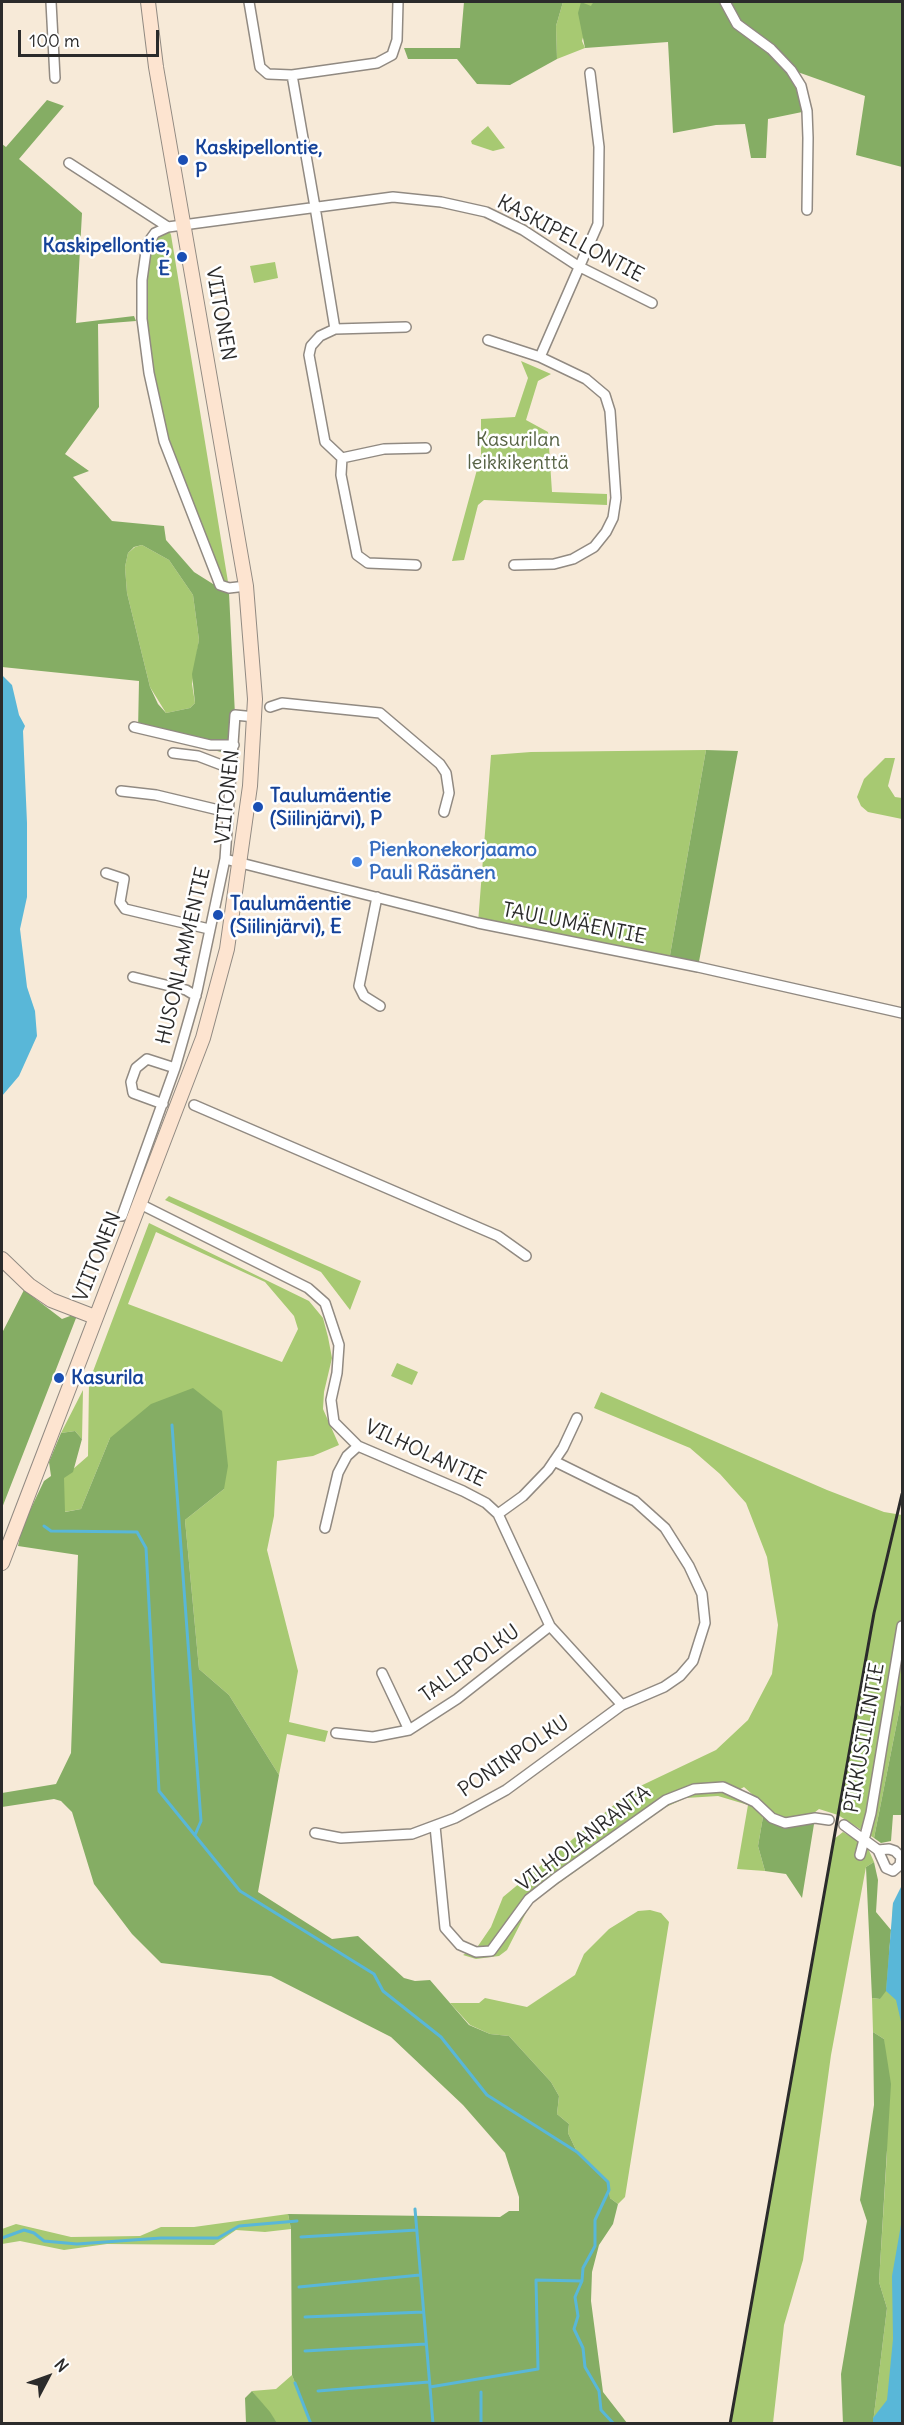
<!DOCTYPE html>
<meta charset="utf-8">
<style>
body{margin:0}
#map{position:relative;width:904px;height:2425px;overflow:hidden;background:#f7ead8;font-family:Delius,sans-serif}
canvas{display:block}
.frame{position:absolute;inset:0;border:3px solid #2b2b2b;pointer-events:none}
.north{position:absolute;left:18px;top:2347px;width:60px;height:60px;-webkit-text-stroke:4px #fff;paint-order:stroke;rotate:49deg;font-size:16px;font-weight:700;line-height:24px;text-align:center;color:#2b2b2b}
.north::after{content:'';display:block;margin:auto;width:21px;height:27px;background:#2b2b2b;clip-path:polygon(50% 0,100% 100%,50% 72%,0 100%)}
.scale{position:absolute;left:18px;top:30px;width:141px;height:27px;box-sizing:border-box;border:3px solid #2b2b2b;border-top:0;padding-left:8px;font-size:18px;line-height:21px;white-space:nowrap;color:#2b2b2b;-webkit-text-stroke:4px #fff;paint-order:stroke}
</style>
<div id="map">
<canvas width="904" height="2425"></canvas>
<div class="frame"></div>
<div class="north">N</div>
<div class="scale">100 m</div>
</div>
<script>
const context = document.querySelector('canvas').getContext('2d');
context.lineJoin = 'round';
function paint(path, color) {
  context.fillStyle = color;
  context.fill(path, 'evenodd');
}
function shape(rows) {
  const path = new Path2D();
  for (const r of rows) {
    path.moveTo(r[0], r[1]);
    for (let i = 2; i < r.length; i += 2) path.lineTo(r[i], r[i + 1]);
  }
  return path;
}
function trace(path, color, width, dash) {
  context.strokeStyle = color;
  context.lineWidth = width;
  context.lineCap = dash ? 'butt' : 'round';
  context.setLineDash(dash || []);
  context.stroke(path);
}
function write(font, color, halo, rows, align = 'center') {
  context.font = font + ' Delius,sans-serif';
  context.lineWidth = 5;
  context.setLineDash([]);
  context.textBaseline = 'middle';
  context.strokeStyle = halo;
  context.fillStyle = color;
  for (const [text, x, y, turn = 0] of rows) {
    context.save();
    context.translate(x, y);
    context.rotate((+turn || 0) * Math.PI / 180);
    context.textAlign = isNaN(turn) ? turn : align;
    if (halo) context.strokeText(text, 0, 0);
    context.fillText(text, 0, 0);
    context.restore();
  }
}
paint(shape([
 [563,2,593,2,582,41,585,48,557,59,556,26],
 [488,126,505,148,493,151,472,144,471,141],
 [168,227,171,235,229,588,224,587,164,441,144,339,145,266,155,233],
 [275,262,278,278,254,283,250,266],
 [521,361,551,374,538,381,526,420,548,432,552,492,607,494,607,505,484,500,478,505,464,560,452,561,481,455,481,419,515,417,528,378],
 [142,545,169,560,193,595,199,640,192,684,195,703,190,708,166,713,150,687,127,593,125,567,128,553,135,547],
 [706,750,669,961,478,923,491,755,531,752],
 [885,758,895,758,888,786,895,797,902,798,902,819,868,812,861,806,857,797,864,779],
 [169,1196,361,1281,350,1310,321,1272,165,1200],
 [149,1223,309,1301,323,1318,328,1337,332,1358,324,1392,323,1409,339,1445,313,1456,277,1461,274,1516,267,1550,298,1671,289,1722,328,1731,325,1742,287,1734,279,1775,229,1695,199,1669,185,1520,224,1489,110,1438,81,1509,64,1512,64,1477,88,1456,89,1382],
 [156,1232,265,1282,294,1316,298,1329,282,1362,128,1304],
 [397,1363,418,1372,412,1385,391,1376],
 [83,1390,82,1439,75,1431,61,1433],
 [601,1392,827,1490,884,1512,902,1515,902,1697,874,1838,838,1815,819,1809,810,1816,786,1818,773,1813,744,1787,735,1792,764,1811,758,1846,765,1871,737,1869,748,1805,718,1796,686,1798,666,1807,531,1903,507,1950,499,1956,476,1959,463,1955,478,1946,491,1927,503,1897,632,1790,716,1750,748,1720,772,1674,778,1625,767,1557,746,1503,720,1474,690,1448,594,1408],
 [843,1832,867,1846,874,1862,866,1867,831,2055,803,2260,784,2325,773,2423,730,2424,834,1839],
 [893,1903,902,1906,902,2423,873,2423,887,2308,879,2282,887,2153,884,2039,873,2032,872,1998,880,1999,891,1942],
 [650,1910,661,1913,669,1922,625,2197,618,2204,610,2198,608,2182,577,2152,568,2133,569,2124,557,2114,559,2096,551,2082,509,2036,490,2034,470,2025,450,2003,479,2003,485,1998,527,2007,575,1975,584,1954,609,1929,638,1911],
 [288,2214,291,2229,265,2232,236,2230,214,2245,107,2244,64,2250,20,2241,2,2244,2,2229,16,2224,71,2237,140,2236,161,2227,194,2227],
 [292,2375,310,2423,277,2423,252,2391,276,2389]
]), '#a7c972');
paint(shape([
 [464,2,563,2,556,26,557,59,510,85,477,84,457,59,408,59,404,48,460,48],
 [581,2,591,6,593,2,902,2,902,167,856,155,865,96,792,70,807,111,768,119,766,158,751,158,745,124,716,125,673,133,668,42,585,48,578,13],
 [47,100,64,106,19,159,82,213,76,323,134,316,136,321,98,324,99,407,65,454,89,471,73,477,112,521,164,526,166,540,194,572,213,584,220,585,229,593,235,715,234,745,225,753,138,731,139,681,2,667,2,144,6,147],
 [142,545,169,560,193,595,199,640,192,674,195,703,190,708,166,713,158,704,150,687,127,593,125,567,128,553,134,547],
 [706,750,738,751,698,967,669,961],
 [24,1290,62,1319,78,1313,2,1508,2,1333],
 [193,1388,222,1411,228,1466,224,1489,185,1520,199,1669,229,1695,279,1775,258,1892,332,1939,358,1936,404,1978,415,1981,430,1980,469,2025,490,2034,509,2036,551,2082,559,2096,557,2114,569,2124,568,2133,577,2152,608,2182,610,2198,618,2204,613,2224,599,2245,592,2272,591,2301,603,2392,627,2423,310,2423,292,2375,291,2229,288,2214,500,2217,509,2211,519,2211,519,2197,505,2153,463,2105,391,2037,271,1976,161,1963,132,1934,94,1884,72,1812,61,1801,54,1799,2,1807,2,1793,56,1784,71,1753,78,1555,18,1546,22,1527,44,1481,51,1476,49,1462,61,1433,75,1431,82,1439,73,1472,64,1478,65,1512,81,1509,110,1438,151,1404],
 [902,1697,902,1815,893,1815,891,1841,881,1843,874,1838],
 [764,1811,785,1823,815,1818,802,1898,786,1874,765,1871,758,1846],
 [874,1862,878,1880,876,1912,891,1930,886,1991,880,1999,872,1998,866,1867],
 [873,2032,884,2039,891,2084,879,2282,887,2308,873,2423,843,2424,841,2374,867,2221,860,2200,874,2105],
 [252,2391,270,2412,277,2423,246,2423,245,2398]
]), '#85ad64');
paint(shape([
 [2,675,12,685,19,715,25,726,23,731,27,823,27,897,20,929,27,987,35,1011,37,1036,19,1076,2,1096],
 [902,1885,902,2026,896,2000,886,1991,893,1903],
 [902,2219,902,2423,873,2423,873,2418,887,2400,893,2339,892,2276]
]), '#59b7d8');
trace(shape([
 [172,1425,201,1821,195,1835],
 [44,1526,51,1531,137,1532,146,1548,159,1791,240,1891,374,1974,383,1991,441,2037,487,2095,577,2152,608,2182,609,2190,595,2220,595,2246,583,2268,582,2281,575,2297,578,2316,574,2329,583,2348,585,2367,599,2391,601,2410,614,2424],
 [415,2209,430,2387,538,2369,536,2280,582,2281],
 [301,2237,417,2230],
 [2,2238,24,2230,34,2233,44,2241,77,2244,161,2238,218,2238,239,2226,297,2221],
 [299,2287,420,2275],
 [305,2317,423,2312],
 [305,2351,426,2344],
 [295,2383,311,2424],
 [430,2387,433,2424],
 [318,2391,429,2382],
 [481,2392,481,2424]
]), '#59b7d8', 3);
const street = shape([
 [51,2,55,78],
 [249,2,260,67,268,74,292,75,315,207,335,329,320,336,311,346,309,355,325,442,342,458,384,449,426,448],
 [725,2,737,24,771,49,791,70,801,86,807,111,808,138,807,210],
 [292,75,377,63,392,55,397,40,398,2],
 [69,163,168,227],
 [335,329,406,327],
 [488,340,540,357,586,379,605,395,610,411,616,498,613,518,606,532,594,547,573,559,554,564,514,565],
 [540,357,598,224,599,147,590,73],
 [342,458,341,475,357,555,368,563,416,565],
 [246,586,229,588,220,585,164,441,149,373,142,319,142,280,147,244,155,233,168,227,393,197,441,202,486,212,523,230,578,266,652,303],
 [270,707,282,703,380,713,440,764,446,773,449,793,444,812],
 [134,727,210,745,234,745],
 [173,753,198,756,232,769],
 [121,791,156,795,227,812],
 [225,859,478,923,698,967,902,1013],
 [106,873,124,879,120,902,125,909,209,929],
 [377,897,359,986,364,996,380,1006],
 [133,977,186,990,196,996],
 [163,1104,133,1093,131,1082,136,1068,147,1059,175,1068],
 [194,1105,498,1236,526,1256],
 [140,1204,308,1288,325,1303,339,1345,337,1373,331,1400,334,1422,358,1446,463,1491,486,1503,498,1514,550,1626,622,1705],
 [122,1216,175,1068,197,991,225,859,235,715,255,717],
 [498,1514,523,1496,548,1470,563,1448,577,1418],
 [325,1528,338,1473,347,1456,358,1446],
 [382,1673,409,1730],
 [336,1733,373,1737,409,1730,457,1699,550,1626],
 [844,1825,878,1850,886,1868,893,1871,900,1865,901,1857,895,1851,889,1849,878,1850],
 [435,1826,445,1928,460,1945,476,1952,491,1951,529,1899,556,1878,666,1800,694,1789,723,1787,755,1802,772,1818,785,1823,815,1818,829,1820],
 [315,1833,341,1838,412,1834,455,1818,506,1790,622,1705,664,1687,680,1676,693,1661,705,1623,702,1594,689,1566,665,1528,635,1501,554,1461],
 [860,1855,871,1813,902,1626]
]);
const secondary = shape([
 [2,1259,29,1285,51,1300,95,1317],
 [2,1563,203,1038,227,949,250,786,255,699,246,586,156,67,148,2]
]);
trace(street, '#918a82', 12);
trace(secondary, '#918a82', 16);
trace(street, '#fff', 9);
trace(secondary, '#fde4d0', 14);
trace(shape([
 [730,2424,874,1613,902,1494]
]), '#2b2b2b', 3);
for (const [x, y, r, color] of [
 [183,160,6,"#1a4fb4"],
 [182,257,6,"#1a4fb4"],
 [258,807,6,"#1a4fb4"],
 [357,862,6,"#3f7fe0"],
 [218,915,6,"#1a4fb4"],
 [59,1378,6,"#1a4fb4"]
]) {
  const dot = new Path2D();
  dot.arc(x, y, r, 0, 2 * Math.PI);
  context.fillStyle = color;
  context.fill(dot);
  trace(dot, '#fff', 2);
}
write('bold 20px', '#164399', '#fff', [
 ["Kaskipellontie,",195,148],
 ["P",195,171],
 ["Kaskipellontie,",170,246,"right"],
 ["E",170,269,"right"],
 ["Taulumäentie",270,796],
 ["(Siilinjärvi), P",270,819],
 ["Taulumäentie",230,904],
 ["(Siilinjärvi), E",230,927],
 ["Kasurila",71,1378]
], 'left');
write('20px', '#2b2b2b', '#fff', [
 ["KASKIPELLONTIE",570,239,28],
 ["VIITONEN",220,314,80],
 ["VIITONEN",228,797,-84],
 ["TAULUMÄENTIE",574,924,11],
 ["HUSONLAMMENTIE",184,956,-77],
 ["VIITONEN",98,1257,-68],
 ["VILHOLANTIE",425,1454,25],
 ["TALLIPOLKU",470,1664,-36],
 ["PIKKUSIILINTIE",865,1738,-80],
 ["PONINPOLKU",514,1757,-34],
 ["VILHOLANRANTA",584,1839,-37]
]);
write('20px', '#566244', '#fff', [
 ["Kasurilan",518,440],
 ["leikkikenttä",518,463]
]);
write('bold 20px', '#366cbe', '#fff', [
 ["Pienkonekorjaamo",369,850],
 ["Pauli Räsänen",369,873]
], 'left');
</script>
